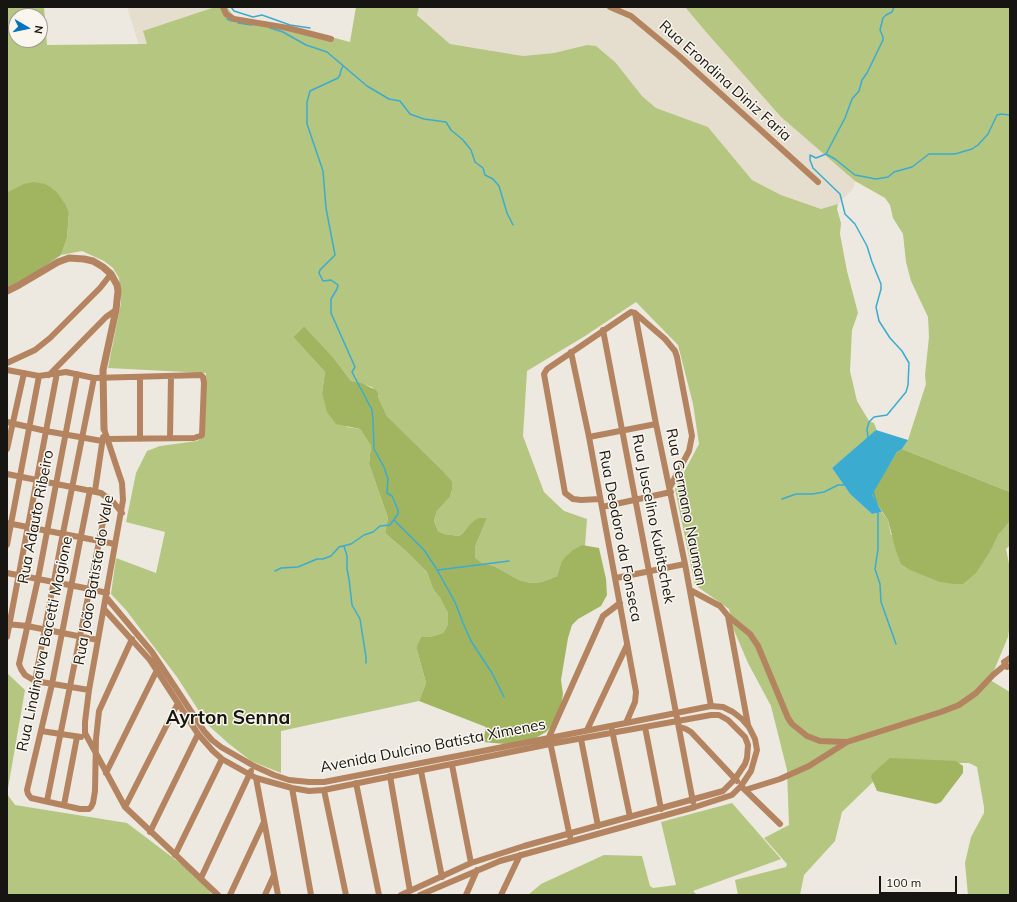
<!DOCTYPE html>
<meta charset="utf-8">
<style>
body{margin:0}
#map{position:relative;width:1017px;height:902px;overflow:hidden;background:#ede9e0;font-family:Mulish,sans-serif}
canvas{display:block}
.frame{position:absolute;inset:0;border:8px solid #161512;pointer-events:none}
.north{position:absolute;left:8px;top:8px;width:40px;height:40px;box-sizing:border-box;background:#faf6ed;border:1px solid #9f9c95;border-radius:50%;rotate:99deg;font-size:11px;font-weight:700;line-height:16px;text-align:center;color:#161512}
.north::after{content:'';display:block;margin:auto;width:14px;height:18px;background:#0173be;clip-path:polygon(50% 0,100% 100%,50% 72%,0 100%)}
.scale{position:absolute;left:879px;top:876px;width:78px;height:18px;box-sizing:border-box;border:2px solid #161512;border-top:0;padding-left:5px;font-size:12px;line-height:14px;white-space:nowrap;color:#161512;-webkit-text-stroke:3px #faf6ed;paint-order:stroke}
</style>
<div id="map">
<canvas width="1017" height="902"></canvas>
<div class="frame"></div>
<div class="north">N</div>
<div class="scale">100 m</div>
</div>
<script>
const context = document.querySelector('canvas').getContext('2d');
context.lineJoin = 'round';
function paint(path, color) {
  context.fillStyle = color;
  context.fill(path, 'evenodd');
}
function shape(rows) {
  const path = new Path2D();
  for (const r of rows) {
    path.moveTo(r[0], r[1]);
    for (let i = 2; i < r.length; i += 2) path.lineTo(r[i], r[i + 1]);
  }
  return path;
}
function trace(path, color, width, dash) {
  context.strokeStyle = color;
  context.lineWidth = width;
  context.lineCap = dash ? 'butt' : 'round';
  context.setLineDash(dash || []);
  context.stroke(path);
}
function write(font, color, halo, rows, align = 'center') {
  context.font = font + ' Mulish,sans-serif';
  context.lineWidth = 3;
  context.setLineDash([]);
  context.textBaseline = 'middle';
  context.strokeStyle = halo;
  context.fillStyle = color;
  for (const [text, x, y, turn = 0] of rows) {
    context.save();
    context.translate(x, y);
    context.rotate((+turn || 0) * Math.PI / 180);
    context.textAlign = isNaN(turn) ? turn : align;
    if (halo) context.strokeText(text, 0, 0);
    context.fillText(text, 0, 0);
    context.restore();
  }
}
paint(shape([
 [127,7,220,7,145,64],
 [419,7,685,7,781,117,855,181,854,186,852,190,838,204,821,209,781,195,752,180,708,127,656,108,642,96,628,80,587,45,554,53,523,56,450,44,417,14]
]), '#e5dece');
paint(shape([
 [7,7,44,7,47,45,147,44,143,31,215,7,227,7,234,17,320,34,350,42,356,7,419,7,417,15,450,44,523,56,554,53,587,45,596,46,615,62,642,96,656,108,708,127,752,180,781,195,821,209,838,204,837,209,841,223,840,234,847,271,858,313,852,330,850,371,857,401,869,421,874,423,877,431,832,468,850,494,872,514,882,512,888,520,891,535,994,544,995,541,1001,531,1010,521,1010,545,1006,549,1010,569,1010,623,1008,637,990,680,1010,692,1010,725,1009,734,1010,740,1010,895,968,895,965,863,971,837,984,813,984,807,977,767,969,763,958,763,871,777,874,781,842,812,835,841,804,875,800,895,738,895,735,880,786,867,787,864,764,838,789,825,787,770,771,706,748,663,733,628,729,609,695,585,675,489,699,444,693,404,678,345,636,302,585,336,527,371,523,436,544,492,564,511,587,519,585,546,582,546,561,563,557,576,542,582,531,583,519,580,494,566,482,563,474,558,475,547,487,518,469,525,463,533,459,536,444,534,438,531,434,521,437,511,450,497,452,490,441,469,387,416,379,399,379,396,372,387,351,381,333,357,304,326,293,337,325,372,322,393,347,427,360,429,371,446,369,464,388,518,385,533,407,552,427,572,433,589,440,598,448,613,448,624,443,633,430,637,421,637,417,645,417,650,426,683,419,701,281,731,281,773,251,761,228,743,208,725,177,677,126,610,111,594,116,558,156,573,165,532,126,522,136,473,147,451,160,446,197,441,200,439,204,433,206,373,108,368,121,303,119,278,113,268,104,261,82,251,61,255,67,238,69,212,57,192,52,188,23,184,7,192],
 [16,16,40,16,40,40,16,40],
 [685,7,1010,7,1010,492,902,449,908,440,926,384,925,375,929,337,928,317,911,281,906,262,903,234,893,218,890,205,885,198,855,181,781,117,707,33],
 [7,673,25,690,7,794,15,805,127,823,201,879,212,895,7,895],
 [732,803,781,859,693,891,697,895,528,895,541,884,604,855,642,856,650,886,653,888,676,885,661,822]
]), '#b4c67f');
paint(shape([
 [34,182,45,184,52,188,57,192,65,204,69,212,67,238,61,255,32,275,7,287,7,192,23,184],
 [304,326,333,357,351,381,361,383,376,390,378,393,379,399,387,416,441,469,452,482,452,490,450,497,437,511,434,521,438,531,444,534,459,536,463,533,469,525,475,520,479,518,487,518,475,547,475,558,482,563,494,566,519,580,531,583,542,582,557,576,561,563,565,557,573,550,582,545,599,548,606,579,607,595,601,606,578,619,572,625,568,638,561,680,563,694,560,712,558,719,546,732,532,740,505,744,483,742,486,727,419,701,426,683,417,650,417,645,421,637,430,637,443,633,448,624,448,613,440,598,433,589,427,572,407,552,385,533,388,518,369,464,371,446,360,429,336,424,327,412,322,393,325,372,293,337],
 [902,449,1010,492,1010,521,999,534,989,553,976,573,963,584,954,584,940,582,910,570,901,564,896,551,888,520,871,495,897,452],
 [890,758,956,761,963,766,963,773,941,802,936,804,877,791,871,777,872,774]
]), '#a1b561');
paint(shape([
 [876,430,908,440,902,449,897,452,872,495,882,512,872,514,850,494,832,468]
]), '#3bacd0');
trace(shape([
 [231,7,234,11,253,17,262,15,290,25,310,28],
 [227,19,232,21],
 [238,23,252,25],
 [270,28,283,32,306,45,327,52,367,86,389,99,400,101,410,114,424,119,446,122,451,130,463,140,471,150,475,162,483,168,485,175,493,179,499,186,507,213,513,225],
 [826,154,835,159,855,175,876,179,888,177,894,172,912,167,929,154,955,154,972,149,978,145,988,134,997,115,1001,114,1010,115],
 [810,155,810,160,813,168,840,194,845,214,855,224,867,246,872,262,881,284,881,289,876,307,879,321,890,338,902,351,909,363,908,385,906,392,887,415,874,417,869,422,867,429,868,438],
 [810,155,816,158,826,154,845,118,852,99,859,91,862,80,867,73,883,40,883,37,880,30,883,18,886,15,892,12,894,7],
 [873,491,877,505],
 [782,499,796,494,812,494,824,492,838,485,844,485],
 [878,513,878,549,875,569,880,584,881,602,896,644],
 [394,520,424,550,436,568,455,602,463,623,471,641,492,673,504,697],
 [344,546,347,556,347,569,349,579,352,605,360,619,366,657,366,663],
 [438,570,509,561],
 [275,571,281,568,298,567,317,559,323,559,331,556,339,547,351,544,364,535,373,532,380,526,390,525,398,514,398,510,392,496,387,493,388,479,384,467,374,449,373,420,372,410,352,372,355,367,331,313,331,299,337,289,338,285,331,280,323,281,319,273,320,270,335,255,326,208,323,171,307,124,307,102,310,91,338,78,340,75,341,70,343,66]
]), '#3bacd0', 1.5);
trace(shape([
 [223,7,226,14,234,19,288,28,331,39],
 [610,7,631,16,679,56,818,182],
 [635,313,656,424,685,564,711,706],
 [603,330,693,802],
 [571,352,589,437,636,692,635,702,626,723],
 [7,363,35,350,50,338,100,288,111,274],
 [7,370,39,376,66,372,94,378,201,375,203,377,204,383,202,435,200,436,194,438,107,439],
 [77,374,38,579,19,664,21,669,25,675,35,681,89,690],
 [49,375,106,317,116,310],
 [140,378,140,439],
 [7,422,46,431,102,441],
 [104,429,122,483,123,500,89,690,85,722,85,733,125,807,218,895],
 [589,437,656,424],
 [170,438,171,376],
 [7,449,24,373],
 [7,474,101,493,114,503,122,513],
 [90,490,52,684,27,790,28,794,31,798,80,809,89,809,91,807,93,803,95,791,96,739,99,711,132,639],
 [95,491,103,437],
 [600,499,581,500,573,499,565,493,544,374,547,369,631,312,635,313,665,339,675,351,677,357,692,436,689,451,670,487],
 [602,507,671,492],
 [7,523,115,544],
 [7,545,39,376],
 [7,573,90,589,107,593],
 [616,578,685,564],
 [690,590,720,606,728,616,748,725],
 [106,597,152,652,204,731,212,740,221,747,254,766,274,775,289,780,309,782,324,782,626,723,711,706,723,707,733,712,742,719,749,727,755,739,757,750,751,771,741,786,732,795,695,807,500,861,420,895],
 [104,609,150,660,198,734,213,751,222,759,256,778,292,788,309,791,324,790,550,744,711,715,719,715,728,720,745,737,748,745,747,758,745,764,735,779,723,791,524,846,471,863,401,895],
 [728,616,750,634,758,646,788,718,792,724,807,736,820,741,847,742],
 [7,624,27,626,98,640],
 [7,637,57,373],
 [1010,658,1004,662,1007,667,1010,666],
 [35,681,63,533,94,378],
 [645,727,661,809],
 [680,727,686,729,691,732,737,781],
 [587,730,627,645],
 [612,730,630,817],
 [41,731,81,737],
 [581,739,598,826],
 [452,765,471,863],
 [421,771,442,877],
 [106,773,157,670],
 [390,776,410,891],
 [256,778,278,895],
 [356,783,379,895],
 [292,788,311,895],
 [743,788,780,824],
 [324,790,346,895],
 [745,790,780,779,809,766,847,742,941,712,959,705,976,693,993,675,1005,665],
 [47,801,108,497],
 [64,805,77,737],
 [125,807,178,703],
 [150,832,198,734],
 [570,837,549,737,603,616,620,603],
 [175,855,222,759],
 [201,878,251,771],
 [230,895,264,822],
 [265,895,274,875],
 [466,895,477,870],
 [501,895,520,855]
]), '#b48460', 6);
trace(shape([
 [7,291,19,285,58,262,69,258,84,259,93,261,103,267,111,274,117,285,118,291,116,310,103,370,104,429]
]), '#b48460', 7);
write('15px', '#161512', '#faf6ed', [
 ["Rua Erondina Diniz Faria",725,81,42],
 ["Rua Germano Nauman",686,507,79],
 ["Rua Adauto Ribeiro",36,517,-79],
 ["Rua Juscelino Kubitschek",653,519,79],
 ["Rua Deodoro da Fonseca",620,536,79],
 ["Rua João Batista do Vale",94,580,-80],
 ["Rua Lindinalva Bacetti Magione",45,644,-78],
 ["Avenida Dulcino Batista Ximenes",433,746,-11]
]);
write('bold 19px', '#161512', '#faf6ed', [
 ["Ayrton Senna",228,718]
]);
</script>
